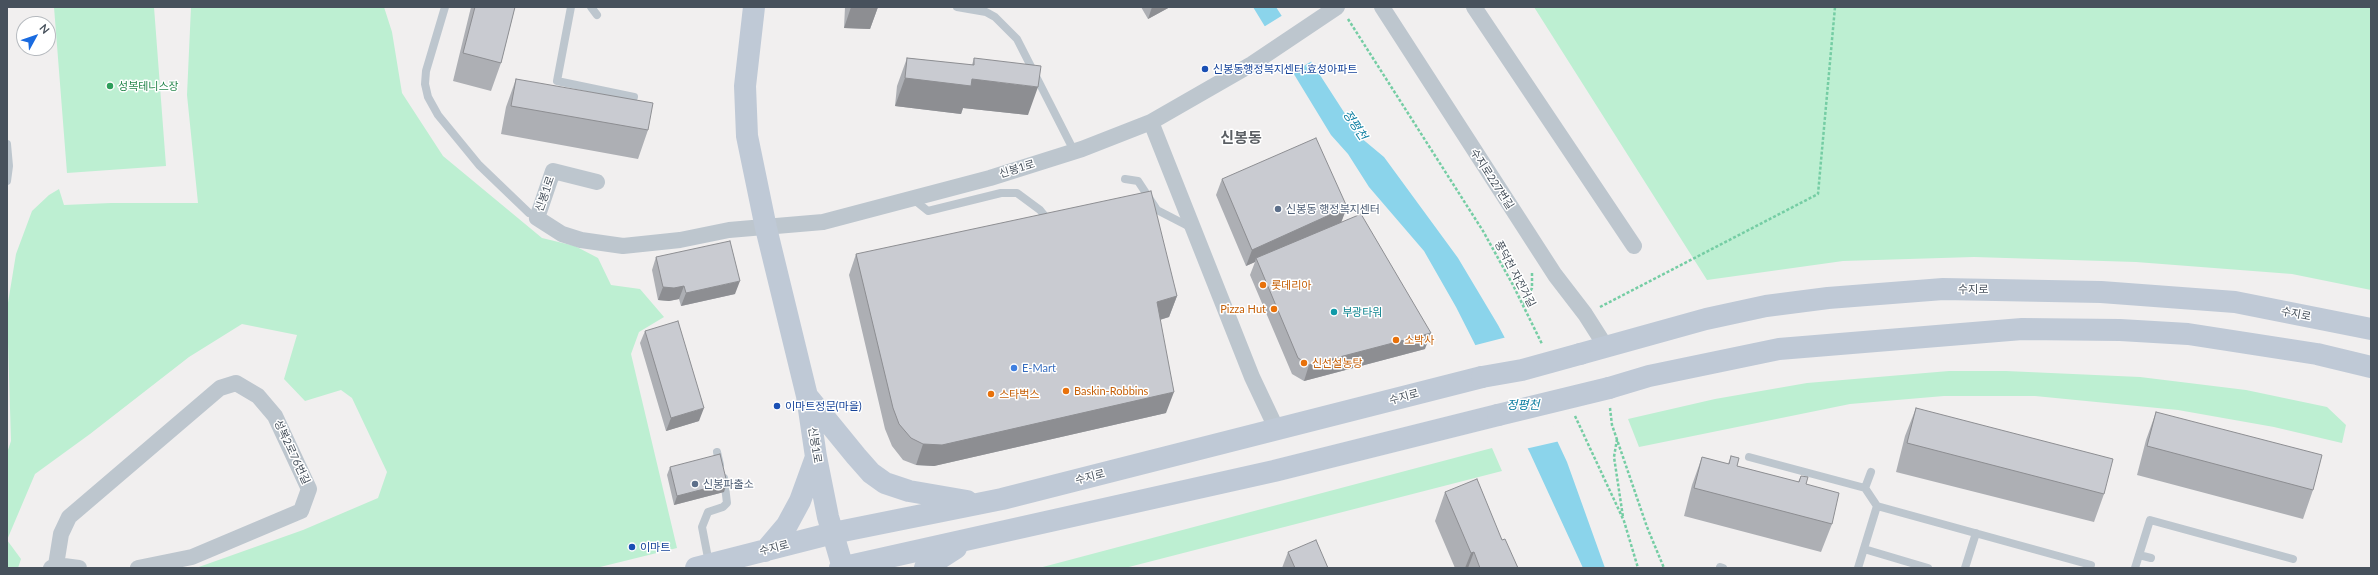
<!DOCTYPE html>
<meta charset="utf-8">
<style>
body{margin:0}
#map{position:relative;width:2378px;height:575px;overflow:hidden;background:#f1efef;font-family:Lato,sans-serif}
canvas{display:block}
.frame{position:absolute;inset:0;border:8px solid #47515c;pointer-events:none}
.north{position:absolute;left:16px;top:16px;width:40px;height:40px;box-sizing:border-box;background:#fff;border:1px solid #b5b9be;border-radius:50%;rotate:50deg;font-size:11px;font-weight:700;line-height:16px;text-align:center;color:#47515c}
.north::after{content:'';display:block;margin:auto;width:14px;height:18px;background:#1a6be0;clip-path:polygon(50% 0,100% 100%,50% 72%,0 100%)}
</style>
<div id="map">
<canvas width="2378" height="575"></canvas>
<div class="frame"></div>
<div class="north">N</div>
</div>
<script>
const context = document.querySelector('canvas').getContext('2d');
context.lineJoin = 'round';
function paint(path, color) {
  context.fillStyle = color;
  context.fill(path, 'evenodd');
}
function shape(rows) {
  const path = new Path2D();
  for (const r of rows) {
    path.moveTo(r[0], r[1]);
    for (let i = 2; i < r.length; i += 2) path.lineTo(r[i], r[i + 1]);
  }
  return path;
}
function trace(path, color, width, dash) {
  context.strokeStyle = color;
  context.lineWidth = width;
  context.lineCap = dash ? 'butt' : 'round';
  context.setLineDash(dash || []);
  context.stroke(path);
}
function write(font, color, halo, rows, align = 'center') {
  context.font = font + ' Lato,"Noto Sans KR",sans-serif';
  context.lineWidth = 3;
  context.setLineDash([]);
  context.textBaseline = 'middle';
  context.strokeStyle = halo;
  context.fillStyle = color;
  for (const [text, x, y, turn = 0] of rows) {
    context.save();
    context.translate(x, y);
    context.rotate((+turn || 0) * Math.PI / 180);
    context.textAlign = isNaN(turn) ? turn : align;
    if (halo) context.strokeText(text, 0, 0);
    context.fillText(text, 0, 0);
    context.restore();
  }
}
paint(shape([
 [54,7,154,7,166,166,67,173],
 [191,7,384,7,392,32,402,93,443,156,542,238,575,246,598,258,611,285,640,289,664,317,639,332,631,354,677,548,596,568,196,568,303,530,378,498,387,472,352,398,341,390,305,401,284,379,297,335,242,324,189,357,90,434,35,474,7,540,21,559,18,568,7,568,7,453,11,441,7,309,16,254,32,211,49,195,59,189,64,205,111,203,198,203,187,95],
 [1534,7,2371,7,2371,290,2292,274,2136,262,1974,257,1843,261,1707,280],
 [1949,371,2006,371,2140,377,2246,390,2327,407,2346,425,2342,443,2274,427,2178,410,2035,396,1944,396,1850,404,1639,447,1628,419,1715,399,1807,383],
 [1492,448,1502,471,1125,568,1039,568]
]), '#bdefd2');
paint(shape([
 [1253,7,1276,7,1360,137,1384,157,1458,258,1498,325,1540,404,1567,462,1605,568,1583,568,1530,453,1456,307,1424,251,1369,187,1348,154,1331,135]
]), '#8bd4eb');
paint(shape([
 [1283,15,1312,61,1290,74,1262,28],
 [1507,337,1542,403,1560,441,1525,449,1472,346]
]), '#f1efef');
trace(shape([
 [1348,19,1483,231,1513,285,1542,344],
 [1524,304,1532,288,1532,273],
 [1600,307,1818,194,1835,7],
 [1610,408,1612,425,1647,527,1664,568],
 [1575,416,1624,521,1638,568],
 [1617,439,1614,457,1623,517]
]), '#75cda4', 2.5, [3, 2]);
trace(shape([
 [445,7,426,71,425,84,428,97,438,115,479,165,529,213],
 [571,7,557,81,634,97],
 [591,7,597,15],
 [957,7,986,12,995,17,1017,39,1074,151],
 [7,144,9,166,7,181],
 [1125,179,1138,181,1157,210,1190,227],
 [913,199,928,211,1001,193,1017,193,1040,210,1049,221],
 [717,452,720,465],
 [1749,457,1865,488,1877,506,2091,565],
 [1865,488,1871,472],
 [1864,549,1928,568],
 [2139,555,2151,558],
 [709,563,702,527,708,512,723,507,727,503,724,478],
 [1720,567,1723,568],
 [1858,568,1877,506],
 [1965,568,1976,533],
 [2135,568,2150,520,2293,559]
]), '#bdc6ce', 8);
trace(shape([
 [1382,7,1555,275,1585,314,1606,347],
 [1474,7,1634,246],
 [1151,122,1252,377,1277,430],
 [597,182,553,171,537,218,562,234,581,240,623,246,680,240,729,230,823,222,990,178,1082,149,1151,122,1252,64,1337,7],
 [56,565,61,534,69,517,220,388,236,383,258,396,275,416,309,489,301,511,192,557,138,568],
 [51,568,56,565,79,568]
]), '#bdc6ce', 16);
trace(shape([
 [754,7,745,86,747,136,766,228,807,396,816,457,828,517,843,568],
 [1580,354,1706,319,1766,306,1828,298,1943,289,2101,292,2235,302,2371,329],
 [1609,388,1649,376,1779,349,2022,329,2120,330,2188,334,2317,354,2371,367],
 [807,396,856,456,871,473,885,483,909,491,967,501],
 [765,551,787,525,800,501,816,457],
 [696,568,833,533,1002,499,1482,377],
 [840,568,1274,471,1498,415],
 [925,568,956,548]
]), '#bfc9d6', 22);
trace(shape([
 [1482,377,1522,370,1580,354],
 [1498,415,1609,388]
]), '#bfc9d6', 22);
paint(shape([
 [471,7,515,7,501,63,491,91,453,81],
 [845,7,878,7,870,29,844,28],
 [1141,7,1170,7,1148,19],
 [907,58,972,65,974,58,1028,115,963,108,961,114,895,106,897,86],
 [516,79,648,130,638,159,501,134,506,107],
 [1222,179,1347,207,1341,222,1425,349,1304,381,1292,374,1250,275,1255,262,1246,266,1216,195],
 [856,254,1177,296,1169,317,1160,320,1166,413,934,466,916,465,903,460,892,446,885,429,849,275],
 [656,257,735,294,681,306,679,299,669,301,658,300,652,270],
 [645,331,699,421,666,431,640,343],
 [1916,408,2104,494,2094,522,1896,472,1905,436],
 [2156,412,2313,490,2303,519,2137,475,2146,440],
 [1731,456,1737,466,1798,482,1801,476,1832,524,1821,552,1684,516,1692,485,1702,457,1728,464],
 [670,467,724,492,674,505,667,475],
 [1445,492,1502,540,1518,568,1455,568,1435,521],
 [1288,552,1328,568,1282,568]
]), '#adafb4');
paint(shape([
 [851,7,878,7,870,29,844,28],
 [1152,7,1170,7,1148,19],
 [905,78,972,79,1038,87,1028,115,963,108,961,114,895,106],
 [1347,207,1341,223,1256,258,1255,262,1246,266,1252,250],
 [740,281,735,294,681,306,686,293],
 [684,286,679,299,669,301,658,300,663,287],
 [1177,296,1169,317,1149,323,1157,302],
 [1431,333,1425,349,1304,381,1309,365],
 [1174,392,1166,413,934,466,916,465,923,444],
 [704,408,699,421,666,431,671,418],
 [727,483,724,492,674,505,677,496],
 [1474,552,1468,568,1465,568,1471,553]
]), '#8d8e92');
const building = shape([
 [475,7,515,7,501,63,463,53,475,7],
 [907,58,974,65,974,58,1041,66,1038,87,972,79,971,86,905,78,907,58],
 [516,79,653,103,648,130,511,106,516,79],
 [1316,138,1347,207,1252,250,1222,179,1316,138],
 [1151,191,1177,296,1157,302,1174,392,942,445,923,444,911,438,899,424,893,408,856,254,1151,191],
 [1361,214,1431,333,1309,365,1298,358,1256,258,1361,214],
 [730,241,740,281,686,293,684,286,674,288,663,287,656,257,730,241],
 [678,321,704,408,671,418,645,331,678,321],
 [1916,408,2113,459,2104,494,1907,443,1916,408],
 [2156,412,2322,455,2313,490,2147,446,2156,412],
 [720,454,727,483,677,496,670,467,720,454],
 [1731,456,1739,458,1737,466,1799,482,1801,476,1808,477,1806,484,1839,493,1832,524,1694,488,1702,457,1729,464,1731,456],
 [1477,479,1502,540,1505,539,1518,568,1480,568,1474,552,1471,553,1445,492,1477,479],
 [1316,540,1328,568,1295,568,1288,552,1316,540]
]);
paint(building, '#c9cbd1');
trace(building, '#8d8e92', 1);
for (const [x, y, r, color] of [
 [1205,69,4,"#1a4fb4"],
 [110,86,4,"#2e9e5b"],
 [1278,209,4,"#5c6f8a"],
 [1263,285,4,"#e8710a"],
 [1274,309,4,"#e8710a"],
 [1334,312,4,"#0f9aa8"],
 [1396,340,4,"#e8710a"],
 [1304,363,4,"#e8710a"],
 [1014,368,4,"#3f7fe0"],
 [1066,391,4,"#e8710a"],
 [991,394,4,"#e8710a"],
 [777,406,4,"#1a4fb4"],
 [695,484,4,"#5c6f8a"],
 [632,547,4,"#1a4fb4"]
]) {
  const dot = new Path2D();
  dot.arc(x, y, r, 0, 2 * Math.PI);
  context.fillStyle = color;
  context.fill(dot);
  trace(dot, '#fff', 1.5);
}
write('11px', '#164399', '#fff', [
 ["신봉동행정복지센터.효성아파트",1213,69],
 ["이마트정문(마을)",785,406],
 ["이마트",640,547]
], 'left');
write('11px', '#27864d', '#fff', [
 ["성복테니스장",118,86]
], 'left');
write('11px', '#47515c', '#fff', [
 ["신봉1로",1017,169,-17],
 ["수지로227번길",1492,179,57],
 ["신봉1로",545,194,-71],
 ["풍덕천 자전거길",1515,274,62],
 ["수지로",1973,289],
 ["수지로",2296,314,11],
 ["수지로",1404,397,-15],
 ["신봉1로",815,445,81],
 ["성복2로76번길",292,452,65],
 ["수지로",1090,477,-14],
 ["수지로",774,548,-14]
]);
write('11px', '#4e5e75', '#fff', [
 ["신봉동 행정복지센터",1286,209],
 ["신봉파출소",703,484]
], 'left');
write('11px', '#c56008', '#fff', [
 ["롯데리아",1271,285],
 ["Pizza Hut",1266,309,"right"],
 ["소박사",1404,340],
 ["신선설농탕",1312,363],
 ["Baskin-Robbins",1074,391],
 ["스타벅스",999,394]
], 'left');
write('11px', '#0d838f', '#fff', [
 ["부광타워",1342,312]
], 'left');
write('11px', '#366cbe', '#fff', [
 ["E-Mart",1022,368]
], 'left');
write('italic 12px', '#0d7ea1', '#fff', [
 ["정평천",1355,125,56],
 ["정평천",1523,405]
]);
write('bold 15px', '#5b5f64', '#fff', [
 ["신봉동",1241,138]
]);
</script>
